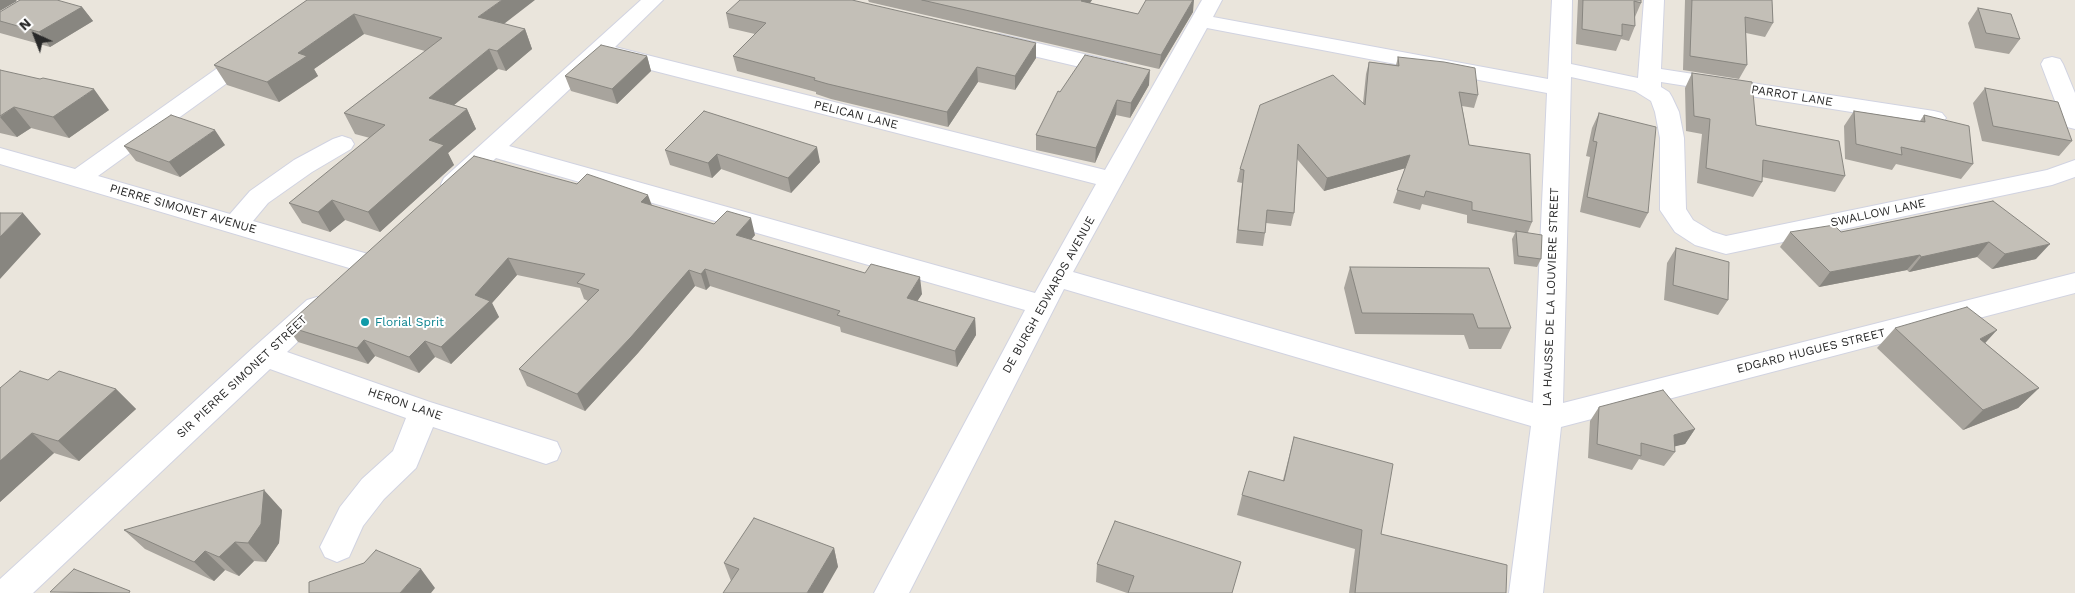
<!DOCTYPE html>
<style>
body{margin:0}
#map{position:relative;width:2075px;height:593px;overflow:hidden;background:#eae5dc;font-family:"Work Sans",sans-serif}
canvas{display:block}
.north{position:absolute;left:10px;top:10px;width:50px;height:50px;-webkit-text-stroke:4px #fff;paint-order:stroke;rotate:317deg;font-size:14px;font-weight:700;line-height:20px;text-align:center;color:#292929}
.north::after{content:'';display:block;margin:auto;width:18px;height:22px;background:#292929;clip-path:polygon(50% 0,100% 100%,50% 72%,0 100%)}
</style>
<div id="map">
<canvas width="2075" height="593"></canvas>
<div class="north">N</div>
</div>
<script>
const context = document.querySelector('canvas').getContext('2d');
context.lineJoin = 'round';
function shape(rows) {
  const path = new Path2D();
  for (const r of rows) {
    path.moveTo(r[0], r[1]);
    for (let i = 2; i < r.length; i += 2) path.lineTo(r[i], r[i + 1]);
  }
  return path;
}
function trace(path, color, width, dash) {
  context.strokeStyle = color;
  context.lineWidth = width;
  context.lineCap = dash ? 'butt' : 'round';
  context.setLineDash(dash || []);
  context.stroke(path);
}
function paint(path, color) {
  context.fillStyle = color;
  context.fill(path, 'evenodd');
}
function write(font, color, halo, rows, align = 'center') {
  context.font = font + ' "Work Sans",sans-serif';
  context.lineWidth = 4;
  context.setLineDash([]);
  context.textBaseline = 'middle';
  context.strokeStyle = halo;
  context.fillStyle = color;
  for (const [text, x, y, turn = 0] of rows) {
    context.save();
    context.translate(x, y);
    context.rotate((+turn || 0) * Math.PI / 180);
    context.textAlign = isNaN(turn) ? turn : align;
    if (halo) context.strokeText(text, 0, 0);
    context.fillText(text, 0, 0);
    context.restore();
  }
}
const minor = shape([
 [641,0,663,0,615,47,1105,170,1202,0,1222,0,1213,17,1548,79,1552,0,1572,0,1571,64,1638,78,1644,0,1664,0,1661,69,1934,111,1942,113,1946,118,1942,123,1934,125,1661,82,1661,87,1669,92,1672,97,1679,112,1684,138,1686,209,1693,220,1713,232,1726,236,2047,170,2075,160,2075,177,2052,185,1726,254,1695,245,1675,232,1660,210,1660,138,1655,112,1651,101,1635,91,1571,77,1563,403,2075,273,2075,293,1561,427,1543,593,1509,593,1531,426,1064,289,909,593,874,593,1025,310,496,158,462,190,453,192,444,190,441,184,444,178,641,0],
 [1207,28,1547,93,1533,403,1073,272,1207,28],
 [604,57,604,58,1096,184,1035,293,509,146,604,57],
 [999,34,1126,64,1129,69,1126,74,1118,76,991,46,988,41,991,36,999,34],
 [251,48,259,50,262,55,259,60,98,176,230,214,250,191,294,160,333,139,342,136,351,139,354,144,351,149,312,172,268,203,253,221,375,256,379,263,375,270,366,273,0,164,0,148,75,169,243,50,251,48],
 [2052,57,2060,59,2063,64,2075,93,2075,129,2067,127,2063,122,2041,64,2044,59,2052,57],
 [317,297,327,300,331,307,327,314,287,352,430,402,557,442,561,451,557,460,546,464,433,427,416,468,384,499,363,526,349,557,337,562,325,557,320,547,340,507,362,479,393,451,406,418,270,369,33,593,0,593,0,579,254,347,307,300,317,297]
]);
trace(minor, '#d1d3e1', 2);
paint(minor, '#fff');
paint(shape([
 [307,0,504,24,525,29,532,49,506,71,498,69,454,105,467,109,476,129,448,153,454,165,380,232,345,220,330,232,302,223,289,203,370,138,355,134,344,113,425,51,364,34,314,69,318,76,279,102,227,85,214,65],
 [868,0,1092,0,1090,3,1138,14,1193,12,1159,69,869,2],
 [1578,0,1641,0,1641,3,1635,17,1635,26,1629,41,1621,39,1616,51,1576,44],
 [1685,0,1772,0,1773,23,1765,37,1746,33,1747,65,1739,79,1683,70],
 [82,7,93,21,50,47,0,33,0,12],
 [1978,8,2020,39,2009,54,1975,48,1968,23],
 [726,13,1036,58,1015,90,978,82,948,127,831,99,816,94,816,92,737,71,733,56,755,34,729,28],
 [647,56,651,71,617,104,571,91,565,76],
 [1398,57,1478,95,1474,108,1462,106,1469,145,1532,222,1528,232,1541,259,1537,267,1514,264,1512,239,1515,233,1467,223,1467,215,1422,204,1420,210,1393,203,1405,168,1324,191,1297,159,1294,213,1291,226,1266,223,1265,233,1263,246,1236,243,1242,183,1237,182,1240,169,1363,103,1366,74,1369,62,1396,65],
 [0,70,109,110,69,138,31,128,17,137,0,133],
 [1692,73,1756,125,1845,176,1835,192,1762,177,1762,182,1753,197,1697,183,1702,134,1686,131,1685,88],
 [1149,85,1130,118,1116,115,1095,163,1036,150,1036,135,1060,92],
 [1985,88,2072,141,2059,156,1982,141,1973,103],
 [704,111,820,162,791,193,721,169,712,178,670,165,665,150],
 [1854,111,1920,121,1924,115,1973,164,1961,179,1896,164,1892,170,1845,159,1844,126],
 [1599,113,1648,213,1640,228,1580,212,1590,157,1586,156,1592,128],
 [225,145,180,177,136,161,124,146],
 [1993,201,2036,259,1992,269,1977,257,1909,272,1907,270,1819,287,1780,247,1790,232,1841,232],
 [652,206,714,224,755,235,751,240,922,294,917,301,975,318,976,335,957,367,841,332,840,327,710,286,706,290,695,286,638,353,585,411,527,386,519,369,588,301,584,299,580,288,517,275,492,303,499,317,451,364,435,357,419,373,375,356,368,364,298,342,286,326],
 [1676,248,1728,300,1718,315,1664,300,1667,263],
 [1350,267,1511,328,1501,349,1469,349,1464,335,1355,334,1344,288],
 [1895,328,1985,343,2039,388,2018,408,1963,430,1877,348],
 [48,380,116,389,136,409,79,461,54,453,0,502,0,388],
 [1599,407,1695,429,1685,444,1674,446,1675,452,1664,466,1639,459,1632,470,1588,458,1590,421],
 [1294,437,1381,534,1506,593,1349,593,1355,549,1237,515,1242,495,1283,480],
 [282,510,279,543,266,562,254,561,239,576,225,570,214,581,145,549,124,530],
 [834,548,838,567,731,581,724,563],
 [1241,562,1127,593,1096,582,1097,564]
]), '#a8a49d');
paint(shape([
 [0,0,16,0,17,1,0,11],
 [502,0,535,0,487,37,478,17],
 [1082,0,1092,0,1081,16,1081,1],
 [1193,0,1194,0,1193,12,1159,69,1161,55],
 [82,7,93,21,50,47,39,32],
 [354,14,364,34,314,69,318,76,279,102,267,82,298,53],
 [525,29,532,49,506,71,497,51],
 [1036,43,1036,58,1015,90,1015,76],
 [489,49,498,69,438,118,429,98],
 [647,56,651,71,617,104,612,89],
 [977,67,978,82,948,127,947,112],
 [1150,70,1149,85,1130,118,1131,103],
 [94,89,109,110,69,138,53,117],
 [1117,100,1116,115,1095,163,1096,148],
 [14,107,31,128,17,137,0,117],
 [467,109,476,129,448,153,454,165,380,232,368,212,429,140],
 [215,130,225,145,180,177,169,162],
 [817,147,820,162,791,193,788,178],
 [717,154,721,169,712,178,708,163],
 [1410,155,1406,168,1324,191,1327,178],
 [648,195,654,211,641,202],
 [332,200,345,220,330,232,318,212],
 [23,213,41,234,0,279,0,237],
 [751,218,755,235,740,252,736,235],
 [1989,242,1977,257,1909,272,1921,257],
 [2050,244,2036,259,1992,269,2005,254],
 [1920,255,1907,270,1819,287,1830,272],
 [508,258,517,275,492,303,499,317,451,364,441,347,475,295],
 [705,269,710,286,706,290,701,274],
 [689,270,695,286,638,353,585,411,577,394],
 [920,277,922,294,909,314,907,298],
 [975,318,976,335,957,367,955,351],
 [1997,330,1978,351,1980,339],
 [364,340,375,356,368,364,357,348],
 [425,341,435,357,419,373,409,357],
 [2039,388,2018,408,1963,430,1983,410],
 [116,389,136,409,79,461,58,441],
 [1695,429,1685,444,1664,449,1674,435],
 [32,433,54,453,0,502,0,461],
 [264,490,282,510,279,543,266,562,248,543],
 [235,542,254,561,239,576,219,557],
 [834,548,838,567,823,593,807,593],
 [205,551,225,570,214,581,194,562],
 [421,569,435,588,431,593,400,593]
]), '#888680');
const building = shape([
 [20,0,57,0,82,7,39,32,0,21,0,12,20,0],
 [307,0,502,0,478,17,525,29,497,51,489,49,429,98,467,109,429,140,444,145,368,212,332,200,318,212,289,203,385,125,344,113,442,38,354,14,298,53,307,56,267,82,214,65,307,0],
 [740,0,852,0,1036,43,1015,76,977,67,947,112,828,84,814,80,815,78,733,56,766,23,726,13,740,0],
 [922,0,1082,0,1081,1,1138,14,1146,0,1193,0,1161,55,922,0],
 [1583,0,1641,0,1641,3,1634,1,1635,26,1622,24,1622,36,1582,29,1583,0],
 [1692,0,1772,0,1773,23,1745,17,1747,65,1690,56,1692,0],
 [1978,8,2011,14,2020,39,1986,33,1978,8],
 [601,45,647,56,612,89,565,76,601,45],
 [1085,55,1150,70,1131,103,1117,100,1096,148,1036,135,1058,91,1060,92,1085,55],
 [1398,57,1444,62,1475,68,1478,95,1459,92,1469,145,1530,154,1532,222,1472,210,1472,202,1426,191,1424,197,1397,190,1410,155,1327,178,1298,144,1294,213,1267,210,1265,233,1238,230,1244,170,1240,169,1260,105,1333,75,1365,105,1369,62,1399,66,1398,57],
 [0,70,40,79,43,78,94,89,53,117,14,107,0,116,0,70],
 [1692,73,1752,82,1756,125,1839,141,1845,176,1763,160,1762,182,1706,168,1710,119,1694,116,1692,73],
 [1985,88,2058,102,2072,141,1993,126,1985,88],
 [704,111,817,147,788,178,717,154,708,163,665,150,704,111],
 [1854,111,1925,122,1924,115,1969,126,1973,164,1901,147,1902,155,1856,144,1854,111],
 [1599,113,1656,127,1648,213,1587,197,1597,142,1593,141,1599,113],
 [171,115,215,130,169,162,124,146,171,115],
 [474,156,577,184,587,174,648,195,641,202,714,224,727,211,751,218,736,235,865,273,871,264,920,277,907,298,975,318,955,351,837,315,840,311,705,269,701,274,689,270,631,337,577,394,519,369,599,290,577,283,585,274,508,258,475,295,490,301,441,347,425,341,409,357,364,340,357,348,286,326,474,156],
 [1993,201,2050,244,2005,254,1989,242,1921,257,1920,255,1830,272,1790,232,1834,225,1841,232,1993,201],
 [0,213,23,213,0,237,0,213],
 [1516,231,1542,235,1541,259,1518,256,1516,231],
 [1676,248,1729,262,1728,300,1673,285,1676,248],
 [1350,267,1489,268,1511,328,1478,328,1473,314,1362,313,1350,267],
 [1967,307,1997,330,1980,339,2039,388,1983,410,1895,328,1967,307],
 [20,371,48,380,59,371,116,389,58,441,32,433,0,461,0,388,20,371],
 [1663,390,1695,429,1674,435,1675,452,1641,443,1641,456,1597,444,1599,407,1663,390],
 [1294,437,1393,464,1381,534,1507,565,1506,593,1355,593,1362,530,1242,495,1249,471,1284,481,1294,437],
 [264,490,261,524,248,543,235,542,219,557,205,551,194,562,124,530,264,490],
 [754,518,834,548,807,593,723,593,739,569,724,563,754,518],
 [1115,521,1241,562,1232,593,1128,593,1134,576,1097,564,1115,521],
 [376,550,421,569,400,593,309,593,309,582,364,563,376,550],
 [74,569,130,591,129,593,50,592,74,569]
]);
paint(building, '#c3bfb7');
trace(building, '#888680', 1);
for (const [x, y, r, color] of [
 [365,322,5,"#0f9aa8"]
]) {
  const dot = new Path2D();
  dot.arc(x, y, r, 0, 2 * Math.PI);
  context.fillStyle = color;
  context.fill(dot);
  trace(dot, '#fff', 2);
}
write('12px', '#292929', '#fff', [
 ["PARROT LANE",1792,96,9],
 ["PELICAN LANE",856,115,14],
 ["PIERRE SIMONET AVENUE",183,209,16],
 ["SWALLOW LANE",1878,213,-12],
 ["DE BURGH EDWARDS AVENUE",1049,295,-61],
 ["LA HAUSSE DE LA LOUVIERE STREET",1551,297,-88],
 ["EDGARD HUGUES STREET",1811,351,-14],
 ["SIR PIERRE SIMONET STREET",242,377,-43],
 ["HERON LANE",405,404,19]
]);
write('12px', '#0d838f', '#fff', [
 ["Florial Sprit",375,322]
], 'left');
</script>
